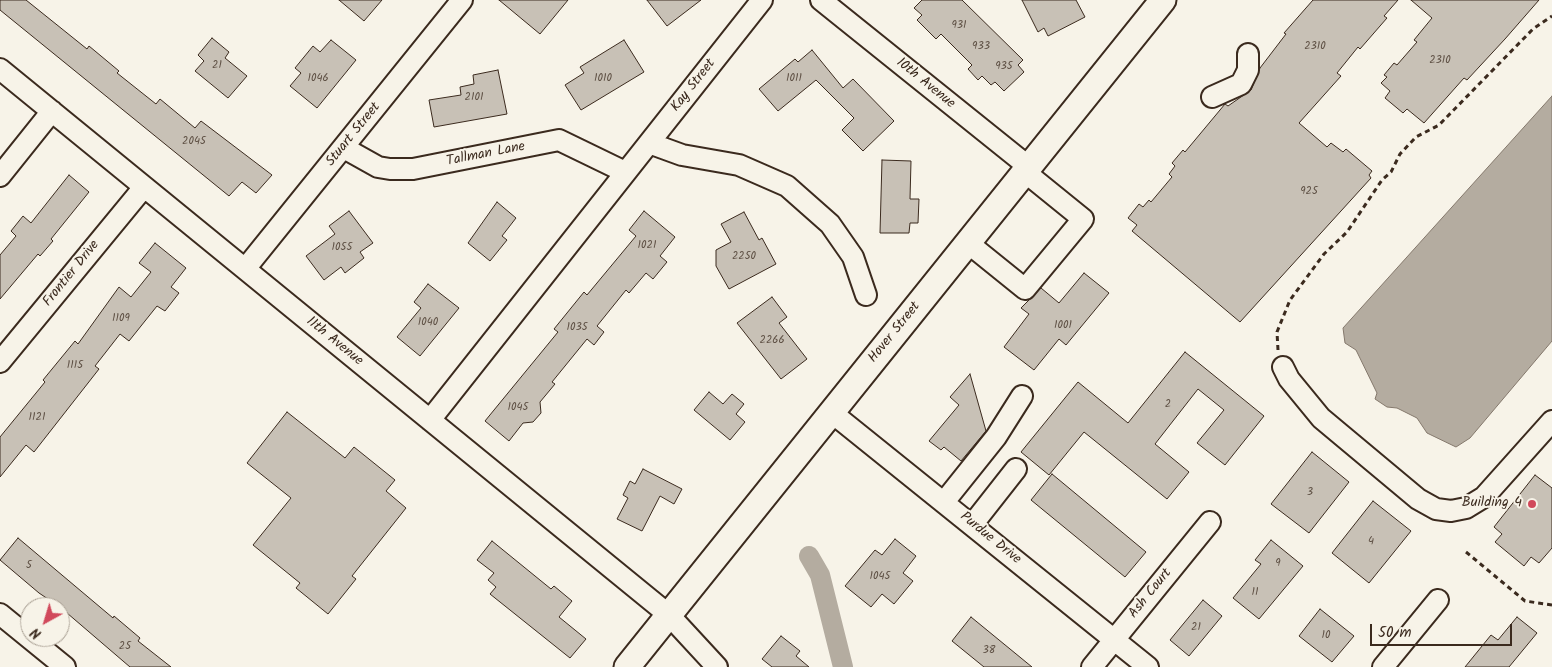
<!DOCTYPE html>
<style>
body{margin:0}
#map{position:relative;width:1552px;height:667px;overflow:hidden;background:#f7f3e8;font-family:Kalam,sans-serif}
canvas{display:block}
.north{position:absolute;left:20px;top:597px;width:50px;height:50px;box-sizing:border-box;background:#f7f3e8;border:1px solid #aca397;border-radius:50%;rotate:219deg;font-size:14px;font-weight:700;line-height:20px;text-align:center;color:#3b2a1e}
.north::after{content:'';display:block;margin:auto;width:18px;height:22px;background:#d1495b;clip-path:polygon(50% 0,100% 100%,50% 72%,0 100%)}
.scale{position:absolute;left:1370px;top:624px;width:142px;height:22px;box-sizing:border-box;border:2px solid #3b2a1e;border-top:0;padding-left:6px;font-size:15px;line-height:18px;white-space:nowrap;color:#3b2a1e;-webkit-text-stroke:4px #f7f3e8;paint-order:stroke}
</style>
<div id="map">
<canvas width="1552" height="667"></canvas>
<div class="north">N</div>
<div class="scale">50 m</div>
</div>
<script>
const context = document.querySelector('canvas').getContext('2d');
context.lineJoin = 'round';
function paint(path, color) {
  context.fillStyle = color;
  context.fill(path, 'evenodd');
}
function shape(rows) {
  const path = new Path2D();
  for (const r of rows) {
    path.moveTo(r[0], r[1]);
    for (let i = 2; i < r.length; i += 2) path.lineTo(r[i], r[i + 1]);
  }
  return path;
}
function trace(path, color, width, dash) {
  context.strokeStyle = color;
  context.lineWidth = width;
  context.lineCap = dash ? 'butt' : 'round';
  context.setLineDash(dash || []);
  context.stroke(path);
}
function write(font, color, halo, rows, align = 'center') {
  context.font = font + ' Kalam,sans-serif';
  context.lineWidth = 4;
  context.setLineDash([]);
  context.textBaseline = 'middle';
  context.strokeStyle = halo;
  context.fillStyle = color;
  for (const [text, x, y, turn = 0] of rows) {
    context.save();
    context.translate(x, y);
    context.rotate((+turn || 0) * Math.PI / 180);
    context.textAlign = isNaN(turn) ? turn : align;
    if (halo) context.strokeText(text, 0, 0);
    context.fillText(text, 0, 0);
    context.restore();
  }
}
const water = shape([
 [1552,96,1552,341,1470,438,1456,447,1427,433,1417,418,1397,408,1387,407,1375,399,1377,393,1356,350,1345,343,1343,328,1552,96]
]);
paint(water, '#b4aca0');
trace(water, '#84786c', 1);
trace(shape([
 [809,556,820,575,843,667]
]), '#b4aca0', 20);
const building = shape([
 [0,0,26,0,87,49,89,46,119,71,117,73,156,104,160,99,195,128,201,121,272,175,256,193,242,182,229,196,0,10,0,0],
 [339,0,382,0,364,21,339,0],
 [499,0,568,0,540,34,499,0],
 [647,0,701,0,667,26,647,0],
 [922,0,962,0,1023,60,1018,65,1024,72,1004,91,995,82,991,85,982,76,978,80,968,69,972,65,941,34,936,39,917,20,922,15,914,8,922,0],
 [1022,0,1076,0,1085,17,1048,36,1044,28,1038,32,1022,0],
 [1313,0,1398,0,1384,16,1387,18,1360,49,1358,47,1337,73,1341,76,1299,123,1327,147,1331,143,1343,152,1346,149,1372,171,1369,175,1371,178,1240,322,1132,231,1137,225,1128,218,1139,204,1143,207,1149,200,1151,202,1172,177,1169,174,1175,166,1172,163,1183,150,1185,152,1225,104,1228,106,1251,90,1260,68,1286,34,1284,33,1313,0],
 [1411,0,1539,0,1505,39,1467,80,1464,78,1424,123,1407,109,1403,113,1385,98,1390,91,1381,83,1387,77,1384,75,1394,63,1397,65,1417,42,1414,40,1432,18,1411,0],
 [212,38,229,52,225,58,247,76,228,98,195,71,204,61,198,55,212,38],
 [331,40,356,60,317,108,290,86,301,73,295,68,313,46,320,52,331,40],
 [624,40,644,72,581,110,565,85,584,73,580,67,624,40],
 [812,50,843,88,853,79,894,121,863,151,842,130,854,118,816,80,778,111,759,89,795,59,798,62,812,50],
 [498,70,507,114,434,127,429,100,461,95,460,87,474,84,473,75,498,70],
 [882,160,911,161,910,199,919,199,918,223,910,223,909,233,880,233,882,160],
 [69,175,89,192,51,239,53,241,40,256,38,254,0,299,0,255,16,236,11,231,23,216,31,223,69,175],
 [497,202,516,218,502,236,507,240,490,261,468,243,497,202],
 [349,211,373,243,360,252,364,258,345,273,341,267,324,280,306,256,335,234,329,226,349,211],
 [644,211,675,237,660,256,667,262,653,279,646,273,629,293,626,290,597,326,604,332,594,345,587,339,552,382,555,384,540,402,541,413,533,422,523,423,509,441,485,421,558,332,554,329,584,292,587,295,636,236,629,230,644,211],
 [744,212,759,240,762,238,776,264,729,289,716,266,716,250,731,242,721,224,744,212],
 [155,243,186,268,171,287,179,293,165,311,157,306,129,341,120,334,95,366,99,369,34,452,26,445,0,477,0,437,45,382,43,380,75,341,78,344,119,287,131,297,151,272,139,263,155,243],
 [1084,273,1109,293,1066,345,1059,339,1034,370,1004,347,1029,314,1021,308,1041,288,1059,303,1084,273],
 [428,284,459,308,420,356,397,337,421,308,414,302,428,284],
 [772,297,787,317,779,323,807,359,781,379,737,323,772,297],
 [1185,352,1264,416,1225,465,1197,443,1224,410,1198,389,1155,444,1189,472,1167,499,1084,432,1049,475,1021,452,1078,382,1128,423,1185,352],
 [970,374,986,431,961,461,944,447,941,450,929,441,959,405,950,397,970,374],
 [709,392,723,404,732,394,744,404,736,414,745,422,730,440,694,410,709,392],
 [287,412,345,458,354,447,395,480,386,491,406,508,352,576,356,579,328,614,296,588,300,583,253,545,291,498,247,463,287,412],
 [1312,452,1349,482,1309,533,1271,504,1312,452],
 [643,469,682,489,674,504,660,496,642,531,617,519,628,498,623,495,630,481,635,484,643,469],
 [1052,474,1146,552,1125,577,1031,500,1052,474],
 [1535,475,1552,488,1552,548,1539,563,1531,557,1524,566,1495,542,1502,534,1494,527,1535,475],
 [1373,501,1411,531,1369,583,1332,553,1373,501],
 [18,538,113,618,114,616,140,638,138,641,171,667,130,667,60,607,39,593,0,560,18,538],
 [895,539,916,556,903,573,913,581,894,604,882,594,871,607,845,586,875,550,882,555,895,539],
 [1271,540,1303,566,1259,619,1233,598,1261,564,1255,560,1271,540],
 [492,541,551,589,554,586,572,601,559,617,586,639,570,658,490,594,496,587,488,580,494,573,477,560,492,541],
 [1203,600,1222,616,1189,656,1170,640,1203,600],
 [1320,609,1354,636,1332,662,1299,636,1320,609],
 [971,617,1032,667,984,667,952,641,971,617],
 [1517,617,1537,633,1509,667,1465,667,1491,635,1498,640,1517,617],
 [781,636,800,651,796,656,809,667,772,667,762,659,781,636]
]);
paint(building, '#c8c1b6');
trace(building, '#3b2a1e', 1);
const minor = shape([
 [821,0,1029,167],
 [0,69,669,615,717,667],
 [1212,97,1241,84,1248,70,1248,54],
 [649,143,682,155,739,165,787,186,830,224,853,257,866,295],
 [344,148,378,167,390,169,413,169,559,140,625,172],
 [0,176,52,111],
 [968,243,1025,289,1083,219,1025,172],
 [245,269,462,0],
 [0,362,144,187],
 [1283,367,1289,379,1321,418,1418,499,1436,509,1451,511,1466,508,1484,497,1552,421],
 [831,412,1148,667],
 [430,420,762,0],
 [944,502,996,437,1022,396],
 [972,525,1016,469],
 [0,614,65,667],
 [1092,667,1210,522],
 [1383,667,1438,600]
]);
const major = shape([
 [627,667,1163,0]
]);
trace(minor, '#3b2a1e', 24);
trace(major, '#3b2a1e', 29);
trace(shape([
 [1278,350,1277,332,1290,300,1324,254,1347,232,1382,180,1391,172,1400,154,1416,137,1439,125,1533,29,1552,16],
 [1466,552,1525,601,1552,605]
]), '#3b2a1e', 3, [5, 4]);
trace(minor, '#f7f3e8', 20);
trace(major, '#f7f3e8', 25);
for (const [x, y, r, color] of [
 [1532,504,5,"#d1495b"]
]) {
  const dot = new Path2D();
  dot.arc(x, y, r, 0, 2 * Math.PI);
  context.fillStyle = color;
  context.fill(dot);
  trace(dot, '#f7f3e8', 2);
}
write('11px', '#5e5044', null, [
 ["931",959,26],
 ["933",981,47],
 ["2310",1315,47],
 ["2310",1440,61],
 ["21",217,66],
 ["935",1004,67],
 ["1046",318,79],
 ["1010",603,79],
 ["1011",794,79],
 ["2101",474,98],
 ["2045",194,142],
 ["925",1309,192],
 ["1021",647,246],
 ["1055",342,248],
 ["2250",744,257],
 ["1109",121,319],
 ["1040",428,323],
 ["1001",1063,326],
 ["1035",577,328],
 ["2266",772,341],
 ["1115",75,366],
 ["2",1168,405],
 ["1045",518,408],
 ["1121",37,418],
 ["3",1310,493],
 ["4",1371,542],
 ["9",1278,564],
 ["5",29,566],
 ["1045",880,577],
 ["11",1255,593],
 ["21",1196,628],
 ["10",1326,636],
 ["25",125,647],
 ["38",989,651]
]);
write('14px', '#3b2a1e', '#f7f3e8', [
 ["10th Avenue",925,84,39],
 ["Kay Street",694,86,-52],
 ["Stuart Street",354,135,-51],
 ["Tallman Lane",486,155,-11],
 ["Frontier Drive",72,274,-51],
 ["Hover Street",895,333,-51],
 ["11th Avenue",334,342,39],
 ["Purdue Drive",990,539,39],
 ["Ash Court",1151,594,-51]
]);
write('14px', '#3b2a1e', '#f7f3e8', [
 ["Building 4",1522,504]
], 'right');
</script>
